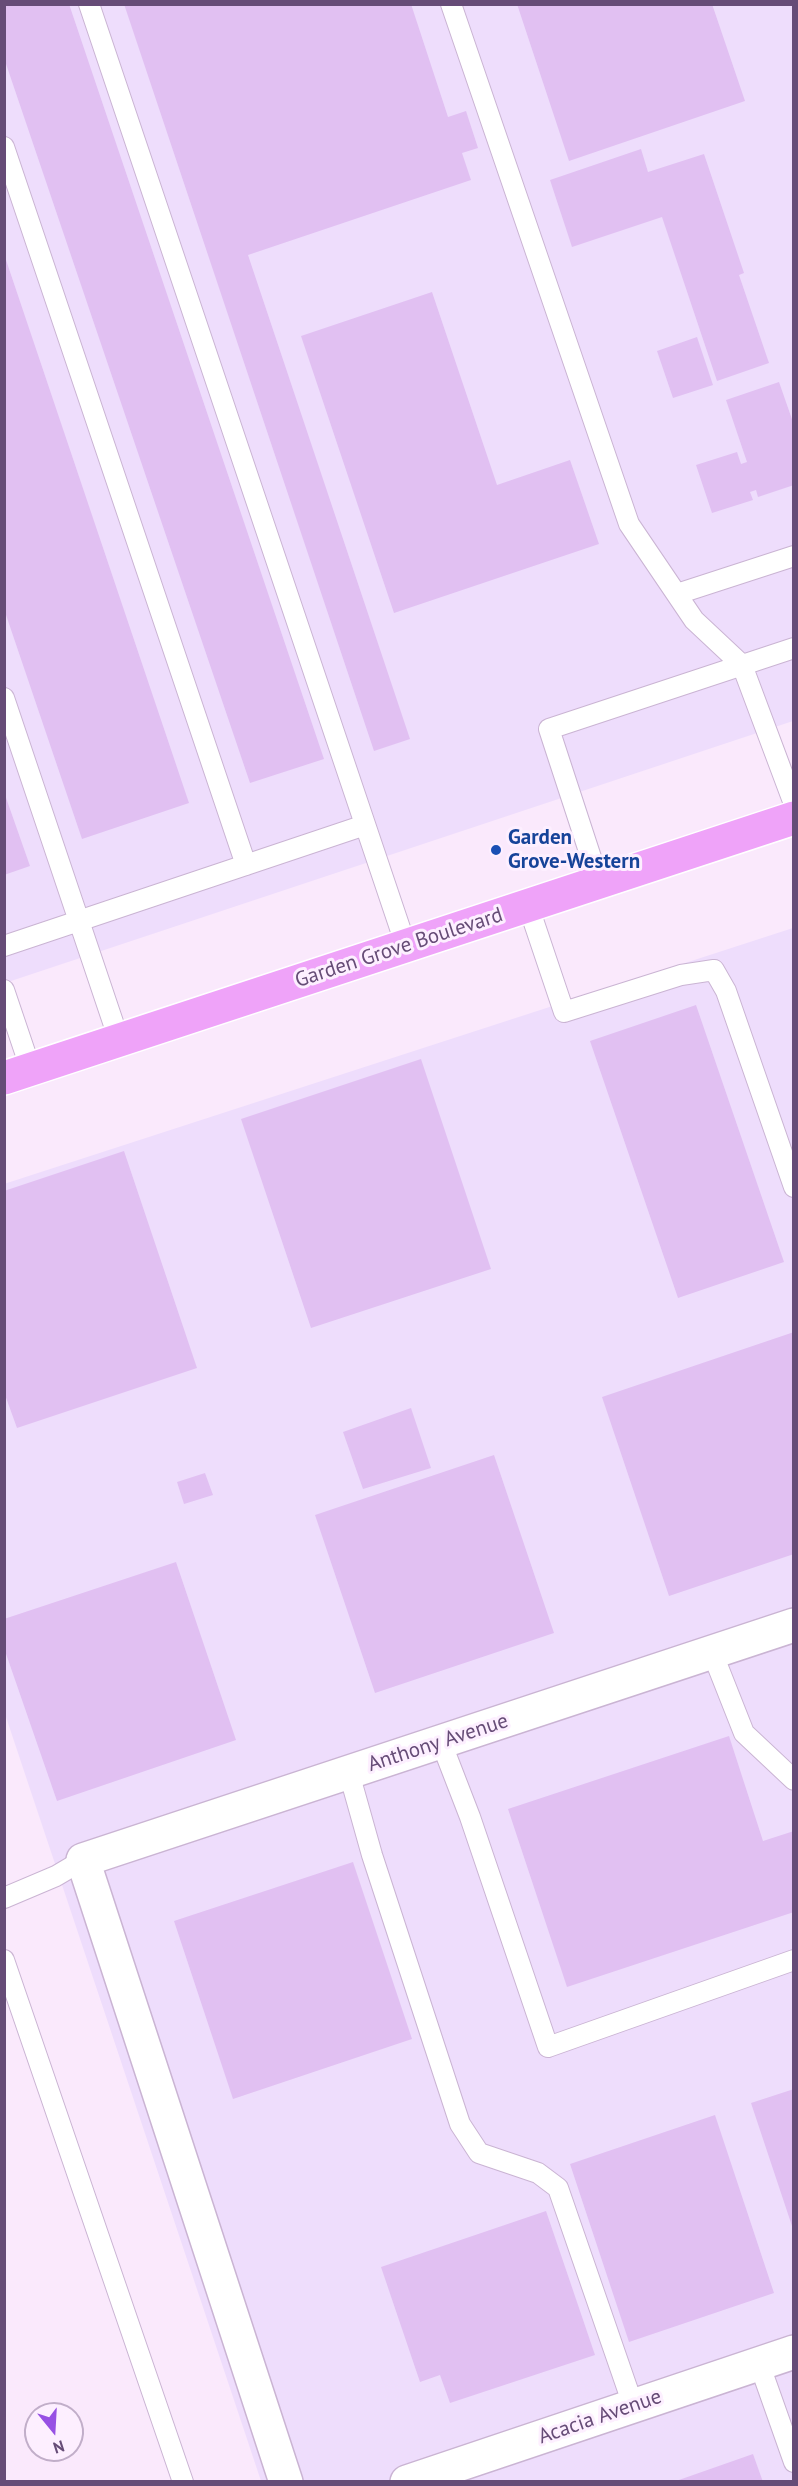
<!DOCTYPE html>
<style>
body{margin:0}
#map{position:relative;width:798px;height:2486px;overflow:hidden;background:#fae9fc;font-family:"PT Sans",sans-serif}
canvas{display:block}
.frame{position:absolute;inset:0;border:6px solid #664c77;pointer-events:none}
.north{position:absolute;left:24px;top:2402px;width:60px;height:60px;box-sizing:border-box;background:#fdefff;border:2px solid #c1aec9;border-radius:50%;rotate:162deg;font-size:16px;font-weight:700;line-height:24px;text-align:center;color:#664c77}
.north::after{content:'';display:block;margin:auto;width:21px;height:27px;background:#9750e4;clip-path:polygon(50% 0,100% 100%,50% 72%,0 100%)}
</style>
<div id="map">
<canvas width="798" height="2486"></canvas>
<div class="frame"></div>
<div class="north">N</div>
</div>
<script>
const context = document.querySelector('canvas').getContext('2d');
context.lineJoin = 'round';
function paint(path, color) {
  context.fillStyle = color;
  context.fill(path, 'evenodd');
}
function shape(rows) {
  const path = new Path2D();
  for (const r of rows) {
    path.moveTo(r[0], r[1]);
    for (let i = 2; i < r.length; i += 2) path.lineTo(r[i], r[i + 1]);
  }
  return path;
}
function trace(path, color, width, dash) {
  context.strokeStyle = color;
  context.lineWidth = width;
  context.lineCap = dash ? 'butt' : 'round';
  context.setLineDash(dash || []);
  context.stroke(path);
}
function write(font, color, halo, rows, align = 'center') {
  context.font = font + ' "PT Sans",sans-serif';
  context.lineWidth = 6;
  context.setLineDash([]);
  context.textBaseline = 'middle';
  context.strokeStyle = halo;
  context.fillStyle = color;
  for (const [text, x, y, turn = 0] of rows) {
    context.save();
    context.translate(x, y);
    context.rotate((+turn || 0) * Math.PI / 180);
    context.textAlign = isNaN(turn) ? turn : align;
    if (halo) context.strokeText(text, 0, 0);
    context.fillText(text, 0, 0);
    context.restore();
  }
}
paint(shape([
 [4,5,793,5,793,721,5,983],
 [793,928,793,2481,261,2481,5,1714,4,1184]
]), '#eeddfc');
paint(shape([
 [4,4,69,4,324,759,250,783,4,58],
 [124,4,411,4,448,117,466,111,478,148,462,153,471,180,248,255,410,739,374,751],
 [517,4,712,4,745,101,569,161],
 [641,149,648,172,704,154,744,273,739,275,769,363,717,381,662,217,572,247,550,180],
 [4,254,189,803,82,839,4,609],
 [432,292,497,485,570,460,599,544,394,613,301,336],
 [697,337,713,385,673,398,657,351],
 [779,382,794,425,794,485,758,497,756,490,750,492,753,500,712,513,696,465,737,452,741,464,747,462,726,400],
 [4,792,30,866,4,875],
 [696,1005,784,1262,678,1298,590,1041],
 [421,1059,491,1269,311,1328,241,1119],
 [124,1151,197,1368,17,1428,4,1392,4,1191],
 [794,1332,794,1554,669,1596,602,1397],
 [411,1408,431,1468,363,1489,343,1432],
 [494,1455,554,1633,375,1693,315,1515],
 [205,1473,213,1495,184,1504,177,1482],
 [176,1562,236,1740,57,1801,4,1648,4,1619],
 [729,1736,763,1841,794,1831,794,1912,567,1987,508,1809],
 [353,1862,412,2039,233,2099,174,1921],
 [794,2089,794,2229,793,2229,751,2103],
 [715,2115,774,2293,629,2342,570,2164],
 [546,2211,595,2355,450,2403,440,2375,420,2382,381,2267],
 [753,2454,763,2482,676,2482,676,2481]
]), '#e1c0f2');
const lane = shape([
 [89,4,406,946],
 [451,4,629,524,694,620,742,665,794,804],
 [4,147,246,865],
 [677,594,794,556],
 [4,698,119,1040],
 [599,882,549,729,794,648],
 [528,905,564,1012,681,975,714,970,726,991,794,1187],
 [4,946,365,825],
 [4,990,31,1070],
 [712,1652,744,1733,794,1780],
 [441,1742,470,1817,548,2047,794,1960],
 [349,1773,372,1855,460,2124,479,2153,538,2173,558,2188,633,2405],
 [4,1898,56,1876,83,1860],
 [4,1960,183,2482],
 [759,2363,794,2462]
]);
const street = shape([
 [286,2482,83,1860,794,1625],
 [407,2482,794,2352]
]);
const primary = shape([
 [4,1078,794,818]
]);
trace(lane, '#cab4d3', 22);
trace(street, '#cab4d3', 36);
trace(primary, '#fff', 36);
trace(lane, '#fff', 20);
trace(street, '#fff', 33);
trace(primary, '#efa3f9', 33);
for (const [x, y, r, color] of [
 [496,850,6,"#1a4fb4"]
]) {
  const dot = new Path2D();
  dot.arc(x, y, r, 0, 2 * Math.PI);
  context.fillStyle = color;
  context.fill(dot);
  trace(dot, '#fdefff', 2);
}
write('bold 21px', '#164399', '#fdefff', [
 ["Garden",508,838],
 ["Grove-Western",508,862]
], 'left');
write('21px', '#664c77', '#fdefff', [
 ["Garden Grove Boulevard",399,948,-18],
 ["Anthony Avenue",438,1743,-18],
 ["Acacia Avenue",600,2417,-19]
]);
</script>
